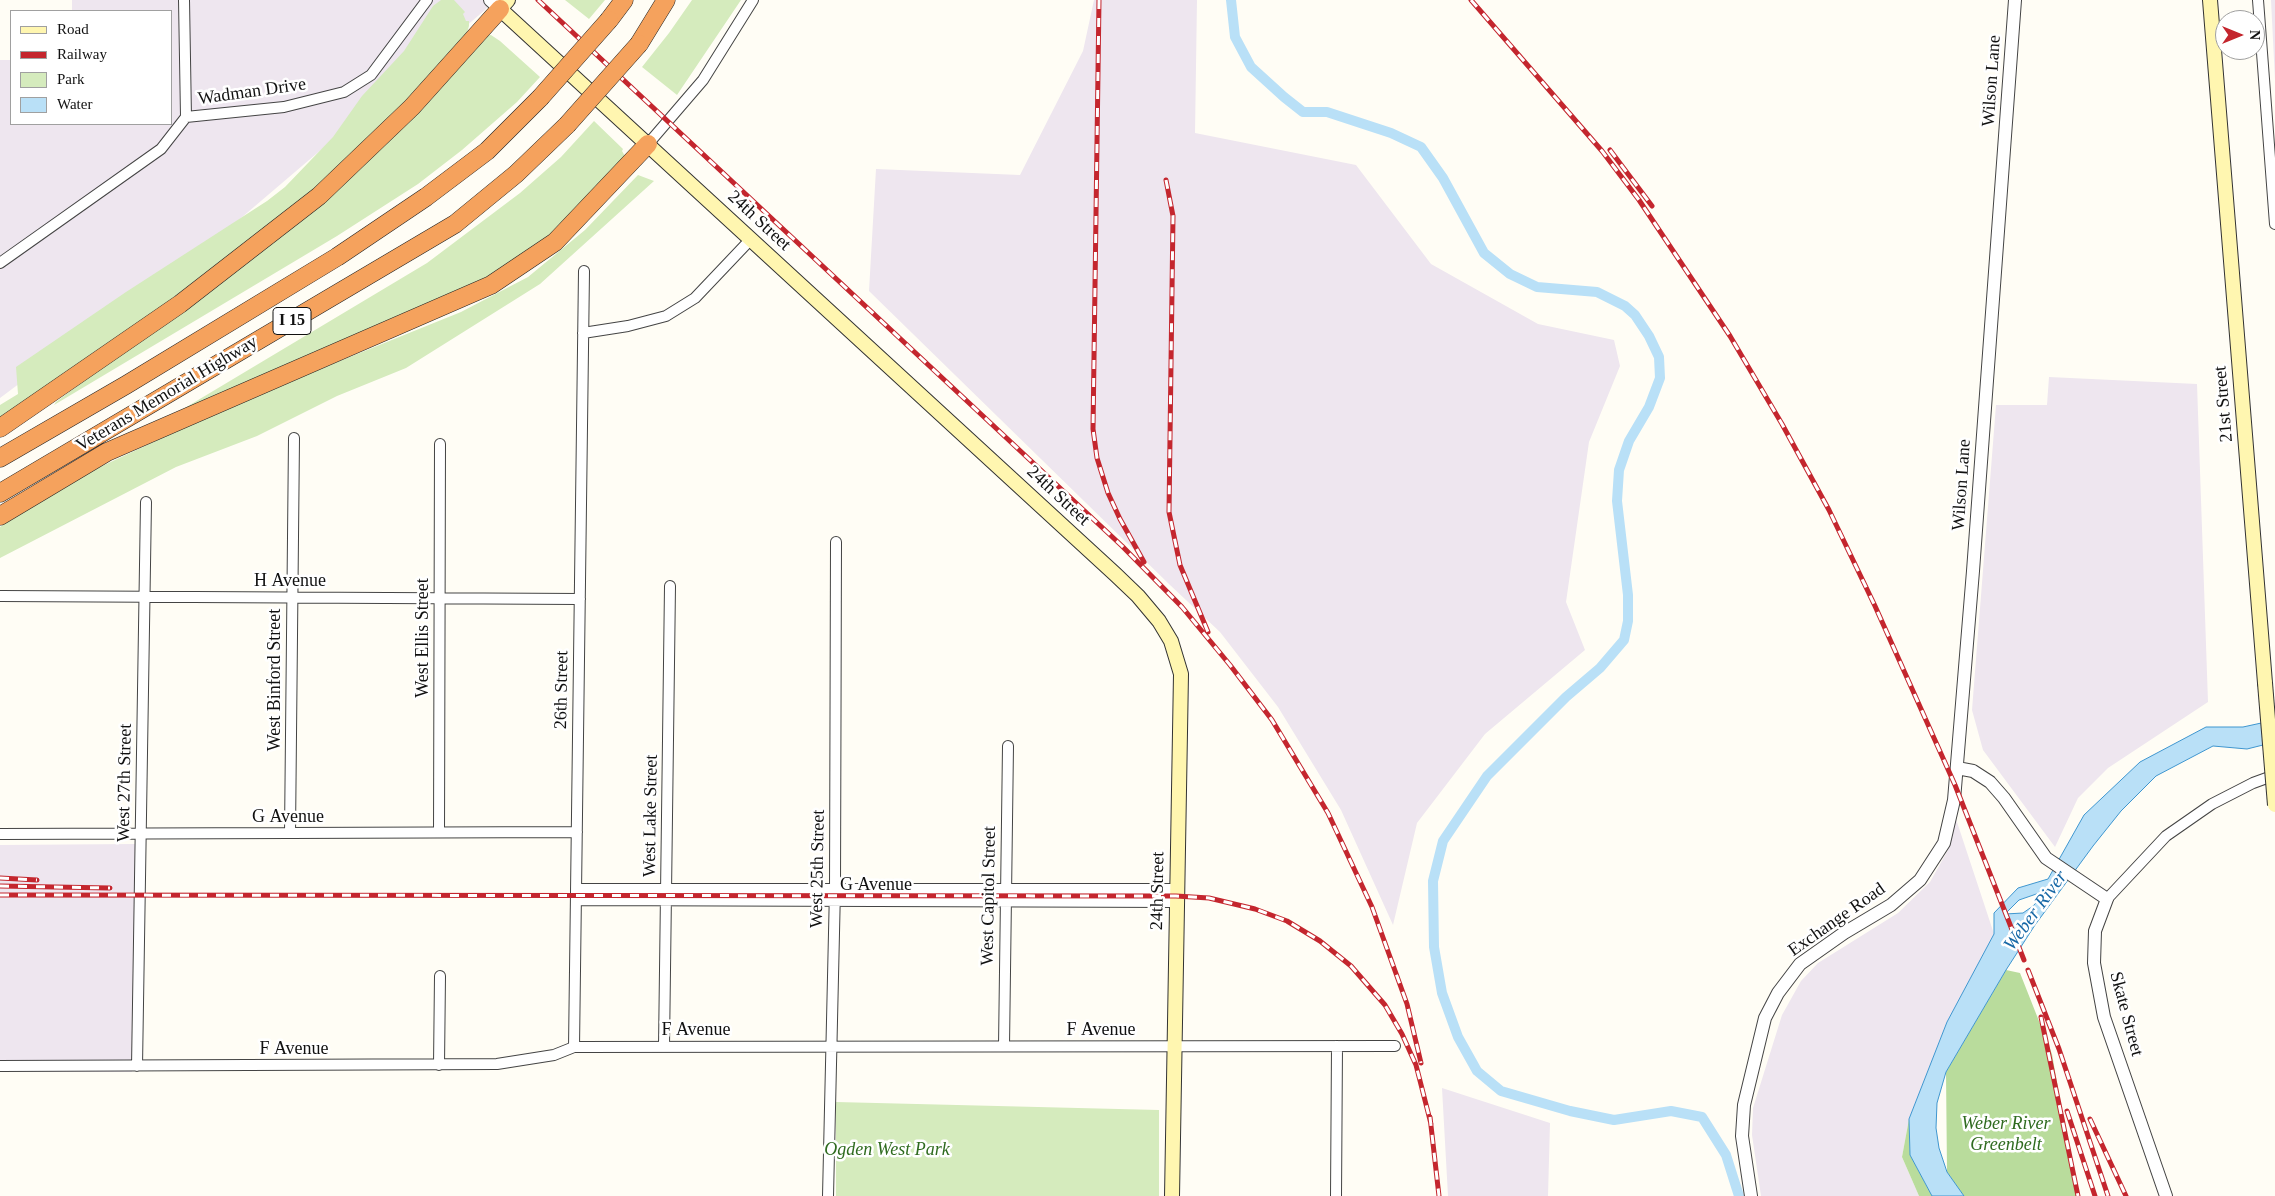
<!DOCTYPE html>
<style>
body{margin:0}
#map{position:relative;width:2275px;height:1196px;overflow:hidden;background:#fffdf5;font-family:Georgia,serif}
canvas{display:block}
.legend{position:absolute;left:10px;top:10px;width:162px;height:115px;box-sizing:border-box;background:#fff;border:1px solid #a0a0a0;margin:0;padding:6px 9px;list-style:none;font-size:15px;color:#111}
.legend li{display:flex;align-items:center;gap:10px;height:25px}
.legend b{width:25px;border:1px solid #a0a0a0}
.north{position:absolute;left:2215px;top:10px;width:50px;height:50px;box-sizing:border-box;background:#fff;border:1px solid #a0a0a0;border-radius:50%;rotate:90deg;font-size:14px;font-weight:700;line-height:20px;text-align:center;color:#111}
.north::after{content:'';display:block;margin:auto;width:18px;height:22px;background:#c4262e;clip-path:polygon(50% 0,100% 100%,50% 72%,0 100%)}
</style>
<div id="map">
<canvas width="2275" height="1196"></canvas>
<ul class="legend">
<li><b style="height:6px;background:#fff6b0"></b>Road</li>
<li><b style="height:6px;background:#c4262e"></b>Railway</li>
<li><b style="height:14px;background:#d5ebbd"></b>Park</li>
<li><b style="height:14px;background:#b9e0f7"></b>Water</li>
</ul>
<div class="north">N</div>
</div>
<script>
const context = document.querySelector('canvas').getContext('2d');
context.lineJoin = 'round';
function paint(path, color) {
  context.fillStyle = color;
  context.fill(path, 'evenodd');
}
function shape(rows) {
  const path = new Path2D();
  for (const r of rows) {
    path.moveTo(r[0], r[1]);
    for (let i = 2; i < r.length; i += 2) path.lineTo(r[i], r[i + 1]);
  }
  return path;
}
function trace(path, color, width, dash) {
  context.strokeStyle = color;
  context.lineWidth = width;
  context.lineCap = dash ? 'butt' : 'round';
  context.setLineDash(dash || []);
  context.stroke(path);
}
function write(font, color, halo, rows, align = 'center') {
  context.font = font + ' Georgia,serif';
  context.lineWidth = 5;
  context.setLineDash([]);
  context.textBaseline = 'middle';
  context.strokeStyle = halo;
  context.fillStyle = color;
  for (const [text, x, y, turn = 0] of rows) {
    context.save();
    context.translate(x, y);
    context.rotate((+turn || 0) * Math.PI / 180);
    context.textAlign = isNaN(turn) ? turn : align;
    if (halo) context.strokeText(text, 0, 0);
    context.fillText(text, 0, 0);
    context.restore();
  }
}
paint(shape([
 [72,0,494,0,485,10,241,218,0,398,0,60,11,60,11,124,171,124,171,11,72,11],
 [1094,0,1197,0,1195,133,1356,165,1431,264,1538,324,1614,340,1620,366,1589,442,1566,602,1585,650,1485,734,1417,823,1393,925,1341,810,1278,707,1220,632,1170,585,869,291,876,169,1020,175,1083,51],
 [2271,0,2275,0,2275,80],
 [2049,377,2197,384,2208,702,2108,768,2078,798,2055,847,1983,750,1972,710,1996,405,2047,405],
 [1956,819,1994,934,1947,1022,1909,1119,1902,1157,1919,1196,1761,1196,1752,1135,1753,1108,1782,1015,1801,981,1818,963,1898,913,1930,882,1948,850],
 [135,844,132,1072,0,1072,0,845],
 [1442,1088,1550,1123,1548,1196,1448,1196]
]), '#eee6ef');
paint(shape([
 [441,0,454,0,465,12,463,14,466,21,469,21,469,26,465,39,436,67,395,114,342,169,137,325,0,426,0,405,18,394,16,367,126,292,267,201,285,187,333,137,362,96,404,51,433,6],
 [565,0,605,0,589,19],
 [692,0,741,0,677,95,642,67,669,33],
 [491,35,500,41,540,77,517,102,462,150,418,184,337,236,54,405,56,402,330,195,388,142,485,36],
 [594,121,623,149,622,151,626,158,561,229,503,270,153,427,427,263,520,193,561,157],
 [638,175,654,181,540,284,406,368,337,396,257,436,176,467,0,558,0,527,41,498,100,467,177,431,278,386,461,312,528,277,585,230],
 [836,1102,1159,1110,1159,1196,836,1196]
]), '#d5ebbd');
paint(shape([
 [2006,970,2020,973,2052,1054,2077,1196,1964,1196,1947,1172,1946,1072],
 [1909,1119,1910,1155,1932,1196,1919,1196,1902,1157]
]), '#b9dc9c');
const water = shape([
 [2275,720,2275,742,2247,749,2213,746,2156,776,2121,811,2093,846,2035,925,2006,970,1946,1072,1937,1103,1936,1128,1939,1148,1947,1172,1964,1196,1932,1196,1910,1155,1909,1119,1947,1022,1994,934,1994,913,2018,888,2048,879,2084,815,2140,762,2206,727,2243,727,2275,720],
 [2048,890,2033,906,2023,913,2005,914,2019,900,2048,890]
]);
paint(water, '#b9e0f7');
trace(water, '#3f96cf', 1);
trace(shape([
 [1231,0,1235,37,1251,67,1284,97,1303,112,1327,112,1391,133,1421,147,1443,178,1484,253,1510,274,1537,287,1597,292,1625,306,1635,315,1649,336,1659,357,1660,378,1649,407,1629,441,1619,470,1617,501,1628,595,1628,621,1624,640,1600,668,1566,697,1487,776,1443,841,1433,881,1434,947,1442,993,1458,1037,1477,1071,1501,1091,1570,1111,1614,1120,1671,1111,1702,1117,1726,1155,1739,1196]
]), '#b9e0f7', 10);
const minor = shape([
 [184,0,186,117],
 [2258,0,2275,224],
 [648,144,703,80,753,0],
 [0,263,161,149,186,117,284,107,344,92,371,75,427,0],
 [583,333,628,326,666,316,695,298,751,239],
 [0,596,580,599],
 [439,832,440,444],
 [290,833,294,438],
 [0,834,577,832],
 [576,889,1177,889],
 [2107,899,2166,836,2212,804,2253,783,2275,775],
 [576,900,1177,902],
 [664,1046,670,586],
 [1004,1046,1008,746],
 [574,1047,584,271],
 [439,1065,440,976],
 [0,1066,497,1064,554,1055,574,1047,1395,1046],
 [137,1066,146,502],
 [828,1196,835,889,836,542],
 [1336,1196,1337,1046]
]);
const tertiary = shape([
 [490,0,500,9],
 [1957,768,1973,771,1990,782,2004,798,2046,858,2107,899,2095,931,2094,963,2104,1017,2166,1196],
 [1751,1196,1742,1136,1744,1105,1765,1018,1778,993,1800,964,1844,933,1891,905,1920,880,1944,843,1954,800,1973,571,2015,0]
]);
const secondary = shape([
 [508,0,500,9,1115,574,1138,596,1159,621,1171,641,1181,674,1172,1196],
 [2210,0,2265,683]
]);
const motorway = shape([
 [609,20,624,0],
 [639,44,666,0],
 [0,428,180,304,319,196,412,107,500,9],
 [0,458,126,385,337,257,426,197,487,151,540,98],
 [0,493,455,224,516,174,567,125],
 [0,516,107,452,491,285,555,242,648,144]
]);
trace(minor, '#444', 12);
trace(tertiary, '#444', 14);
trace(secondary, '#333', 16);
trace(motorway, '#222', 19);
trace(minor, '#fff', 10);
trace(tertiary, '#fff', 12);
trace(secondary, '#fff6b0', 14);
trace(motorway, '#f5a25d', 18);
const rail = shape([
 [538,0,1122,546,1182,607,1230,665,1272,720,1328,813,1372,907,1407,1004,1421,1063],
 [1099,0,1093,429,1097,458,1108,493,1120,519,1144,562],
 [1471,0,1602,151,1639,200,1730,336,1782,424,1829,510,1875,606,1955,785,2024,960],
 [1610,150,1652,206],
 [1166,180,1173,216,1169,512,1180,565,1208,632],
 [0,878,37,880],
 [0,886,110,888],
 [0,895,1176,896,1209,898,1255,909,1287,921,1320,941,1351,966,1385,1005,1402,1034,1416,1065,1431,1124],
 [2028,970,2059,1049,2108,1196],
 [2041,1017,2078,1196],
 [2067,1111,2095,1196],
 [1430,1117,1439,1196],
 [2090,1119,2126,1196]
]);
trace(rail, '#c4262e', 5);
trace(rail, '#fff', 3, [9]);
const secondaryBridge = shape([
 [2265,683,2275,805]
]);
const motorwayBridge = shape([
 [540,98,609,20],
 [567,125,639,44]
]);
trace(secondaryBridge, '#333', 16, []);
trace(motorwayBridge, '#222', 19, []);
trace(secondaryBridge, '#fff6b0', 14);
trace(motorwayBridge, '#f5a25d', 18);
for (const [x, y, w] of [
 [292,321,38]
]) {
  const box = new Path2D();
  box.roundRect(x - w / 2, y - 13.5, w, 27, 4);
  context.fillStyle = '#fff';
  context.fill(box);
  trace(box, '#111', 1);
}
write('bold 16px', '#111', null, [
 ["I 15",292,321]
]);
write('18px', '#111', '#fff', [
 ["Wilson Lane",1992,81,-86],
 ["Wadman Drive",252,92,-8],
 ["24th Street",759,221,43],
 ["Veterans Memorial Highway",167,394,-31],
 ["21st Street",2224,404,-95],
 ["Wilson Lane",1962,485,-86],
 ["24th Street",1058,496,43],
 ["H Avenue",290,581],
 ["West Ellis Street",423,638,-90],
 ["West Binford Street",275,680,-90],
 ["26th Street",562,690,-89],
 ["West 27th Street",125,783,-89],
 ["West Lake Street",651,816,-89],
 ["G Avenue",288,817],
 ["West 25th Street",818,869,-89],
 ["G Avenue",876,885],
 ["24th Street",1158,891,-89],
 ["West Capitol Street",989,896,-89],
 ["Exchange Road",1837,920,-35],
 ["Skate Street",2126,1014,75],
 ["F Avenue",696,1030],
 ["F Avenue",1101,1030],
 ["F Avenue",294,1049]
]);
write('italic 18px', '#2f6b1f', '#fff', [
 ["Weber River",2006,1124],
 ["Greenbelt",2006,1145],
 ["Ogden West Park",887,1150]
]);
write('italic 19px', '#1768a6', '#fff', [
 ["Weber River",2036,911,-54]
]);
</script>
